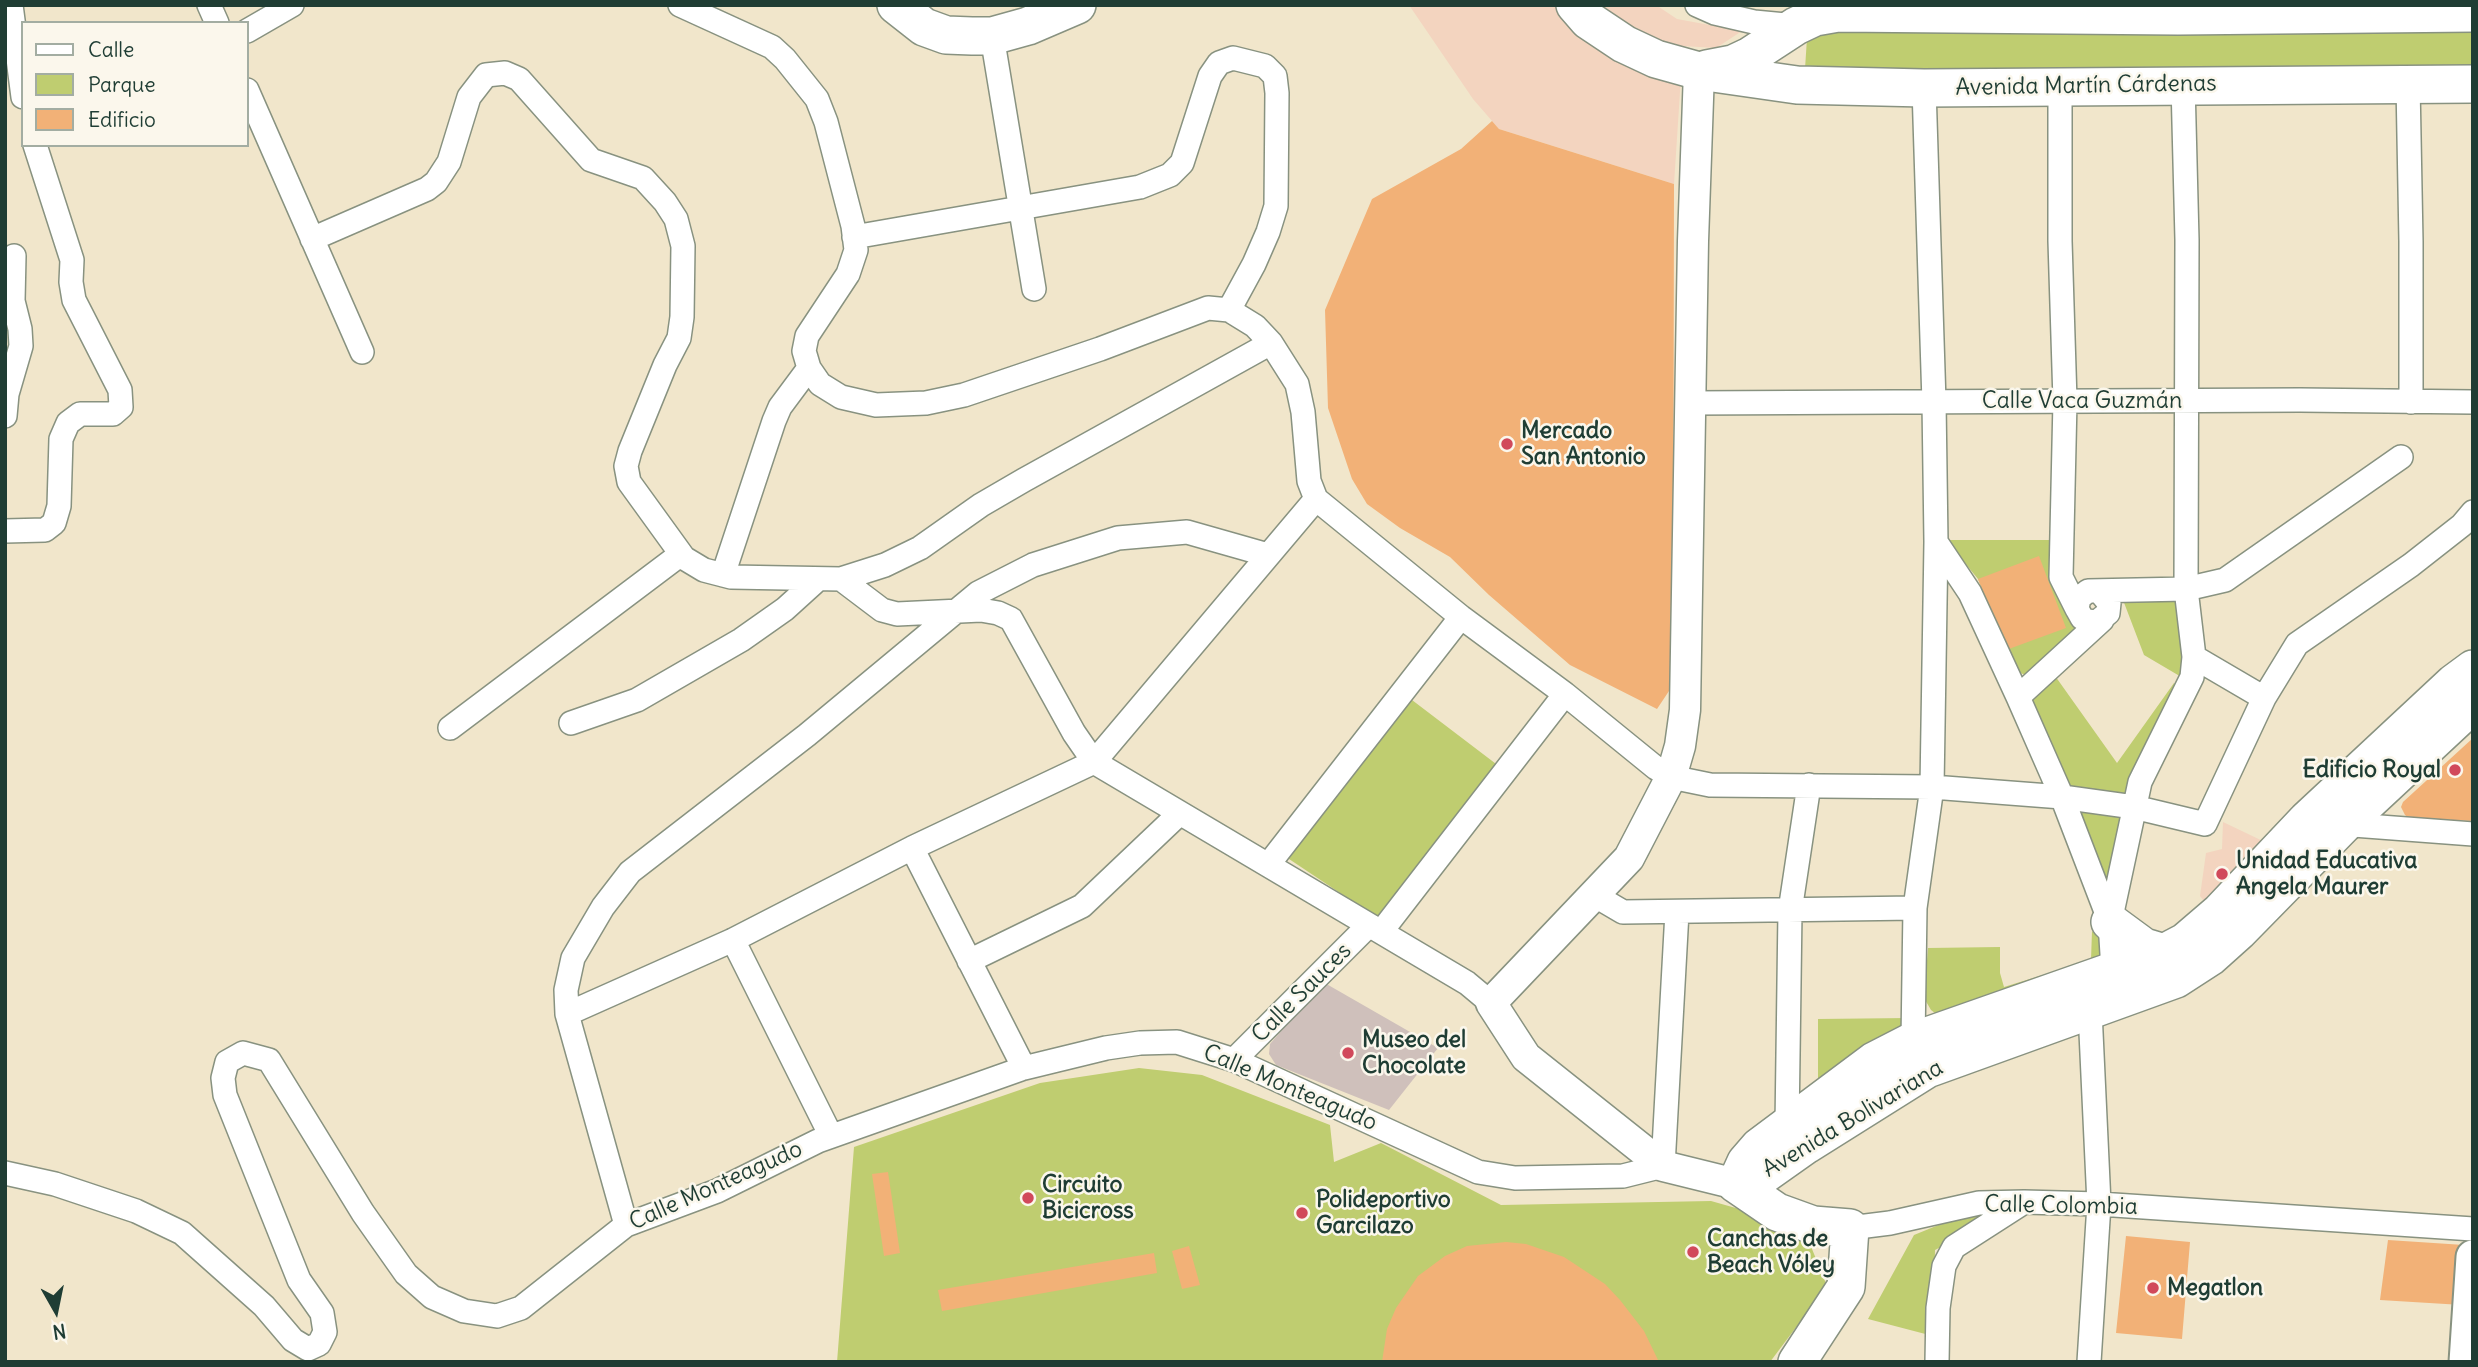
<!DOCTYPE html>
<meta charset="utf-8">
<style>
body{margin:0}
#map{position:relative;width:2478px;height:1367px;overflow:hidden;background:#f1e6cb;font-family:Delius,sans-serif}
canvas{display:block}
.frame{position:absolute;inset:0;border:7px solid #1f3d34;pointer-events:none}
.legend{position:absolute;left:21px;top:21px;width:228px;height:126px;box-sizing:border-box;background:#fbf7ec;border:2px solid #a3ada2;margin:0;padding:9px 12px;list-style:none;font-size:21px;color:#1f3d34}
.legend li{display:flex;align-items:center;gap:14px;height:35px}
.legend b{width:35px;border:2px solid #a3ada2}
.north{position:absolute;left:21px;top:1276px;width:70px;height:70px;-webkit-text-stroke:5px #fbf7ec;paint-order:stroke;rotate:171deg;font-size:19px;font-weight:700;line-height:28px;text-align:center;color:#1f3d34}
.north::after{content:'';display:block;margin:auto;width:24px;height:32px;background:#1f3d34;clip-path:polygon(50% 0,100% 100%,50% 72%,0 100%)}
</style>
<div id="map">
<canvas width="2478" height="1367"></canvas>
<div class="frame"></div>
<ul class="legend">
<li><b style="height:9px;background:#fff"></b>Calle</li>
<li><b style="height:19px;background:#bfcd70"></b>Parque</li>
<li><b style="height:19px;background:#f2b177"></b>Edificio</li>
</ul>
<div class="north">N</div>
</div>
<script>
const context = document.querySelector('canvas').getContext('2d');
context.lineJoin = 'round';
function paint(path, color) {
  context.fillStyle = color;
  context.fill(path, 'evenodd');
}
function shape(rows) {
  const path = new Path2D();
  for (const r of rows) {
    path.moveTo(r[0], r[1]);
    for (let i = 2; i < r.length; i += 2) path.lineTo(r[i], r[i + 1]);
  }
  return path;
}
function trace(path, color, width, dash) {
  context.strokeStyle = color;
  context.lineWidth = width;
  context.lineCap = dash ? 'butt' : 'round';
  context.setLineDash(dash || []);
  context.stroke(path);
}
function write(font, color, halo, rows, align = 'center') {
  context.font = font + ' Delius,sans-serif';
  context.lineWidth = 5;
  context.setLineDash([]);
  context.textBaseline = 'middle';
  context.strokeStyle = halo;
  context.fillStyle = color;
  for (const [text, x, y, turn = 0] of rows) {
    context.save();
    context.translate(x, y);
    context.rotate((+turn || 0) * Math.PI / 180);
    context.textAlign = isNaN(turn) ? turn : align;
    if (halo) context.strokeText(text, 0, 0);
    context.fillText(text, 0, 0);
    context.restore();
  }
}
paint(shape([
 [1409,5,1656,5,1677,19,1742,31,1716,48,1683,46,1674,184,1499,129,1473,99],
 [2223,822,2267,843,2211,910,2200,896,2206,853,2222,849]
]), '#f3d4bf');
paint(shape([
 [1323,982,1438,1048,1389,1110,1276,1065,1269,1054,1270,1044]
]), '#cfc0bb');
paint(shape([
 [2473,26,2473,70,2095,73,1805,69,1807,38,1814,31],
 [1946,540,2055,540,2078,630,2029,676,2017,672,2006,650,1978,579],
 [2165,598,2177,601,2181,615,2183,678,2144,655,2123,600],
 [2053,673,2117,763,2174,683,2181,690,2129,793,2116,798,2069,788,2031,703,2034,694],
 [1412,700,1504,770,1388,925,1286,857],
 [2083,808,2115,812,2120,819,2109,879,2103,881,2079,814],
 [2092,931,2102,942,2102,958,1940,1017,1931,1010,1924,998,1928,948,2000,947,2000,973,2004,987,2091,960],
 [1908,1018,1909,1038,1818,1088,1818,1019],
 [1139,1068,1202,1075,1330,1125,1334,1162,1381,1143,1501,1205,1711,1201,1764,1216,1810,1244,1827,1286,1770,1362,837,1362,854,1147,1040,1083],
 [1968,1213,1995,1214,1958,1238,1935,1250,1933,1336,1868,1319,1914,1235]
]), '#bfcd70');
paint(shape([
 [1492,121,1499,129,1674,184,1673,685,1657,709,1570,665,1489,595,1450,557,1400,528,1367,504,1352,479,1328,408,1325,310,1372,199,1461,149],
 [2039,556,2066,628,2006,650,1978,579],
 [2473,738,2473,821,2409,818,2405,815,2401,807,2403,802],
 [888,1172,900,1253,884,1256,872,1174],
 [2126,1236,2190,1242,2182,1339,2116,1333],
 [2388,1240,2464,1245,2462,1305,2380,1300],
 [1506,1242,1526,1244,1564,1257,1605,1284,1620,1300,1644,1331,1659,1362,1382,1362,1387,1329,1396,1308,1418,1276,1445,1256,1467,1246],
 [1189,1246,1200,1285,1182,1289,1172,1251],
 [1154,1253,1157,1273,942,1311,938,1290]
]), '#f2b177');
const minor = shape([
 [11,5,23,97],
 [209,5,217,23],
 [680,5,772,47,785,59,817,99,826,122,853,226,856,250,848,274,807,336,804,351,809,368,820,384,841,397,876,405,926,403,964,395,1100,349,1208,308,1229,310,1255,326,1271,343,1297,384,1303,412,1309,481,1316,499,1461,617,1565,694,1656,768,1671,777,1710,785,1932,787,2062,797,2134,807,2205,824,2264,698,2297,644,2411,565,2462,525,2473,512],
 [1697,5,1715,13,1754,22,1796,26],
 [247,31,292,5],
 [992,36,1034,289],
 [2408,84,2411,242,2411,402],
 [2060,85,2060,241,2065,401,2061,577,2077,609],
 [247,90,362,352],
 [854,237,1140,187,1170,175,1182,163,1210,76,1219,63,1233,58,1265,66,1275,76,1277,93,1276,206,1268,232,1254,264,1229,310],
 [312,239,427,189,436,182,449,162,469,97,486,75,505,73,519,79,591,160,643,178,665,202,676,219,683,246,682,317,679,338,665,365,630,451,626,466,629,482,684,558,704,570,731,577,841,579,885,565,920,548,981,505,1024,480,1271,343],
 [1691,403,2300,400,2473,402],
 [5,416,7,394,21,346,20,329,13,301,14,256],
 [5,531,45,530,54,523,59,506,61,439,68,423,80,414,113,414,121,407,120,390,74,300,71,282,72,260,35,145],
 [1936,542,1970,593,2018,697,2062,797,2110,922],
 [723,575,774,421,780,407,809,368],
 [841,579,882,610,897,614,981,610,998,613,1011,619,1074,733,1094,762,1467,983,1491,1003],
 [2099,591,2109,603,2108,613,2097,622,2087,621,2082,618,2077,609,2079,598,2088,591,2186,589,2225,580,2401,457],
 [2194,657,2264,698],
 [2018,697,2102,620],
 [571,723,637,700,741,640,785,609,817,580],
 [450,728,681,554],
 [2340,824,2473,834],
 [912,848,1024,1068],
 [1268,865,1461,617],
 [1594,895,1623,912,1915,908],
 [1381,932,1565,694],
 [733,940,831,1136],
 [969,961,1082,906,1180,813],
 [567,1014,566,990,573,958,603,907,630,872,807,735,978,593,1033,565,1118,538,1187,532,1268,555],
 [1918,1051,1913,1041,1915,908,1932,787,1936,542,1934,402,1924,88],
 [1234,1060,1369,925],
 [1792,1131,1787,1126,1790,911,1809,785],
 [5,1173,55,1184,136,1211,182,1233,264,1306,293,1340,308,1349,319,1344,325,1332,322,1313,299,1280,225,1095,223,1078,227,1062,243,1053,269,1060,363,1213,406,1274,432,1297,464,1311,497,1316,521,1308,626,1225,717,1191,818,1141,1024,1068,1106,1048,1140,1043,1177,1042,1234,1060,1478,1172,1515,1178,1623,1176,1663,1166,1677,912],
 [626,1225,567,1014,733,940,912,848,1094,762,1316,499],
 [1850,1228,1890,1223,1979,1203,2024,1202,2099,1204,2473,1229],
 [1937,1362,1938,1308,1944,1266,1954,1247,2024,1202],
 [2089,1362,2099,1204,2090,1011,2113,970,2110,922,2140,782,2192,677,2194,657,2186,589,2187,240,2183,84]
]);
const tertiary = shape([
 [1699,71,1693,241,1685,710,1680,746,1671,777,1629,858,1491,1003,1526,1057,1663,1166,1736,1184]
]);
const secondary = shape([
 [2466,1362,2473,1257]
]);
const primary = shape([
 [896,5,924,27,946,35,972,36,992,36,1028,26,1077,5],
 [1575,5,1588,20,1624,44,1656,59,1699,71,1797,85,1924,88,2473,84],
 [1707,69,1733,64,1750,56,1796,26,1815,17,1838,13,2178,16,2473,13],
 [2110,922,2144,947,2164,953],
 [1736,1184,1746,1162,1759,1147,1874,1061,1913,1041,2164,953,2185,942,2220,912,2307,820,2454,683,2473,669],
 [1736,1184,1765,1174,1806,1145,1927,1069,2176,979,2210,957,2239,931,2343,825,2473,704],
 [1736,1184,1777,1212,1813,1225,1850,1228,1846,1287,1797,1362]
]);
trace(minor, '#889280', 26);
trace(tertiary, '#889280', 33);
trace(secondary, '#889280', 37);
trace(primary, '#889280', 40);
trace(minor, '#fff', 23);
trace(tertiary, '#fff', 30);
trace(secondary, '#fff', 33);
trace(primary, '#fff', 37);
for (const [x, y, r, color] of [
 [1507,444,7,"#d1495b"],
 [2455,770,7,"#d1495b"],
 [2222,874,7,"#d1495b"],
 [1348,1053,7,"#d1495b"],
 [1028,1198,7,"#d1495b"],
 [1302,1213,7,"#d1495b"],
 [1693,1252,7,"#d1495b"],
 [2153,1288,7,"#d1495b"]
]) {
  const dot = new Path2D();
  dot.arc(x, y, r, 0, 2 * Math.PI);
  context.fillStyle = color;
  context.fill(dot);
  trace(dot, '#fbf7ec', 2.5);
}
write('23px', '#1f3d34', '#fbf7ec', [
 ["Avenida Martín Cárdenas",2086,86,-1],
 ["Calle Vaca Guzmán",2082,401],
 ["Calle Sauces",1302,993,-45],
 ["Calle Monteagudo",1290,1088,23],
 ["Avenida Bolivariana",1853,1119,-31],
 ["Calle Monteagudo",716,1186,-24],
 ["Calle Colombia",2061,1206,1]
]);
write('bold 23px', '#1f3d34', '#fbf7ec', [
 ["Mercado",1521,431],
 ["San Antonio",1521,457],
 ["Edificio Royal",2441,770,"right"],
 ["Unidad Educativa",2236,861],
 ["Angela Maurer",2236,887],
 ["Museo del",1362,1040],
 ["Chocolate",1362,1066],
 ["Circuito",1042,1185],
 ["Bicicross",1042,1211],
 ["Polideportivo",1316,1200],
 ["Garcilazo",1316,1226],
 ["Canchas de",1707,1239],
 ["Beach Vóley",1707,1265],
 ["Megatlon",2167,1288]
], 'left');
</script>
